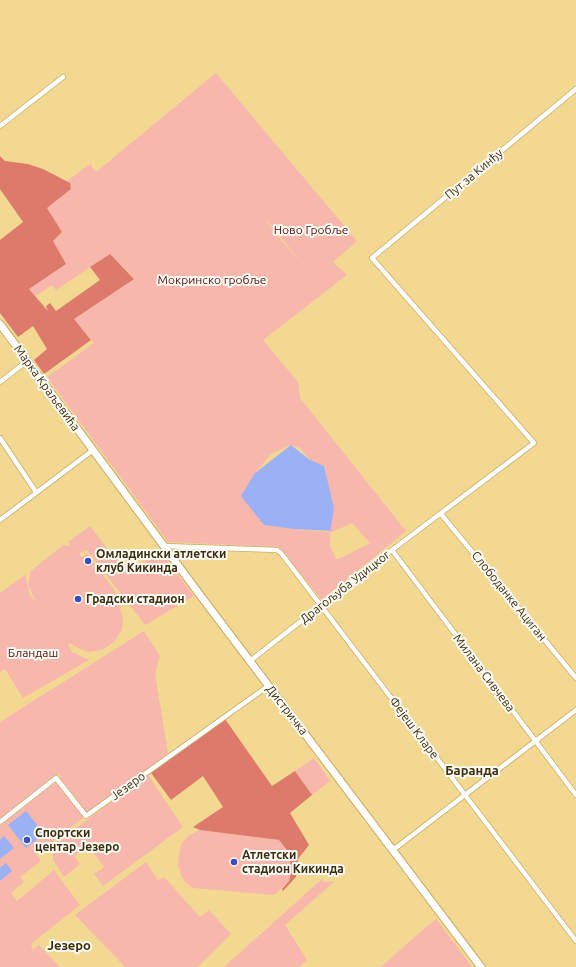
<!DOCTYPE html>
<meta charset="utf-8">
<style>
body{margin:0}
canvas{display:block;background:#f3d892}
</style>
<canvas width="576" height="967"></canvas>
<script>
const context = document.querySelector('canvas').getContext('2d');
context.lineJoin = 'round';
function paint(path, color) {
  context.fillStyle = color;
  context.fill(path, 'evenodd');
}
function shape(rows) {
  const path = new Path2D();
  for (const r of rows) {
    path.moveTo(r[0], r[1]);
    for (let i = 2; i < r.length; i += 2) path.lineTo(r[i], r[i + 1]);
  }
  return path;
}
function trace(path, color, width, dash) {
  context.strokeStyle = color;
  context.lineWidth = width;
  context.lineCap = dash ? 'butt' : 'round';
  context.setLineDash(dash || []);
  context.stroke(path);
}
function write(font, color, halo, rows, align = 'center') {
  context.font = font + ' Ubuntu,sans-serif';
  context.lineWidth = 4;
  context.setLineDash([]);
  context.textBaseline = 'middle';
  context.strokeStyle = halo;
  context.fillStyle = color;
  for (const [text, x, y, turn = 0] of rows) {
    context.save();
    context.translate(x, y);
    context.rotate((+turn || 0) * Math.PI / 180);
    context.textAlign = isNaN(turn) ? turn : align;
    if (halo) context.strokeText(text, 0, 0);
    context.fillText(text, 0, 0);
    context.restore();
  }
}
paint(shape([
 [216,73,357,241,333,262,347,275,263,340,298,382,300,398,406,531,322,600,279,547,168,542,47,377,94,343,74,319,134,278,110,254,56,290,52,285,36,296,29,289,66,264,53,241,62,232,47,208,71,189,70,184,66,182,90,164,96,172],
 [261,214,303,264,279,238],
 [290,445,300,448,310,460,324,467,330,532,294,529,264,525,255,473,271,454],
 [352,523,370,543,337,560,330,547,330,533],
 [90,526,128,575,159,550,194,596,145,625,87,550,79,554,82,557,87,553,124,603,119,607,123,616,122,630,113,643,102,650,88,652,80,649,70,643,68,645,72,652,89,660,23,698,5,669,0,672,0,593,25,575,30,595,35,601,28,584,31,571,63,545,71,546,68,542],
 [144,631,160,656,155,674,168,753,36,854,41,861,20,877,24,882,11,893,17,901,54,870,80,905,31,944,33,950,39,945,60,967,0,967,0,826,61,777,59,774,0,820,0,722],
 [314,758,330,781,312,795,295,771],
 [148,775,183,827,103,886,94,874,104,867,88,846,74,856,80,864,64,877,53,860,53,845],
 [200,830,279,840,286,849,290,860,291,871,289,881,274,895,193,888,185,882,181,875,178,865,179,855,181,845,188,836],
 [146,862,158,880,164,877,200,917,209,910,231,934,198,967,125,967,75,915],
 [322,879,324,882,335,881,285,925,307,960,299,967,224,967],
 [436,919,472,967,381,967,410,941]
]), '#f7b7ad');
paint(shape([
 [0,156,5,161,28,164,43,169,70,183,71,189,47,208,62,232,53,241,66,264,29,289,48,311,46,306,50,303,56,311,100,280,90,267,110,254,134,279,74,319,91,340,44,374,34,360,47,349,33,326,18,337,0,313,0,240,23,222,0,189],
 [225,719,272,786,295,771,312,795,290,813,309,845,298,859,296,877,283,891,282,889,289,881,291,871,290,860,286,849,279,840,200,830,193,827,223,807,203,776,171,800,151,773]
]), '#dd7a6c');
paint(shape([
 [291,445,310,460,324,466,334,508,330,533,330,531,294,529,264,525,241,496,255,473],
 [26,811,44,834,26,848,8,825],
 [4,836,14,848,0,859,0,840],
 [6,863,12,871,0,881,0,868]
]), '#9ab2f5');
const street = shape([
 [0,126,63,77],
 [0,382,27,361],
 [0,438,36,492],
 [441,514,576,678],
 [0,520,93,450],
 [164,546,277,550,281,553,576,941],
 [392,550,576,795],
 [250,661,392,550,534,443,372,258,576,89],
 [0,822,56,778,86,816,268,686],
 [393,850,576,710]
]);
const primary = shape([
 [0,324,200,595,481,967]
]);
trace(street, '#c8ad69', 6);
trace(primary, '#c8ad69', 9);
trace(street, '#fff', 4.5);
trace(primary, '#fff', 7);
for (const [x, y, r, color] of [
 [88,561,4,"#354ec0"],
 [78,599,4,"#354ec0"],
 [27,840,4,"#354ec0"],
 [234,862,4,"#354ec0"]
]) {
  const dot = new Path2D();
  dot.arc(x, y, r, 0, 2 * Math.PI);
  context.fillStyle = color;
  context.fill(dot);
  trace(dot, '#fefbf4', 1.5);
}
write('12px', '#382e11', '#fefbf4', [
 ["Пут за Кинђу",474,174,-40],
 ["Марка Краљевића",47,388,54],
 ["Драгољуба Удицког",345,587,-38],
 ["Слободанке Ациган",509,596,51],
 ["Милана Сивчева",484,673,53],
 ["Дистричка",287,710,52],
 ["Фејеш Кларе",414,728,53],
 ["Језеро",128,786,-36]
]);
write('12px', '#4e100b', '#fefbf4', [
 ["Ново Гробље",311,230],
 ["Мокринско гробље",212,280],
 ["Бландаш",33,653]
]);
write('bold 12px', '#382e11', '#fefbf4', [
 ["Омладински атлетски",96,554],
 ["клуб Кикинда",96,568],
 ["Градски стадион",86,599],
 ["Спортски",35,833],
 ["центар Језеро",35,847],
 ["Атлетски",242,855],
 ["стадион Кикинда",242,869]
], 'left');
write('bold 13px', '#3c2f09', '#fefbf4', [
 ["Баранда",472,771],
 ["Језеро",69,946]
]);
</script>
